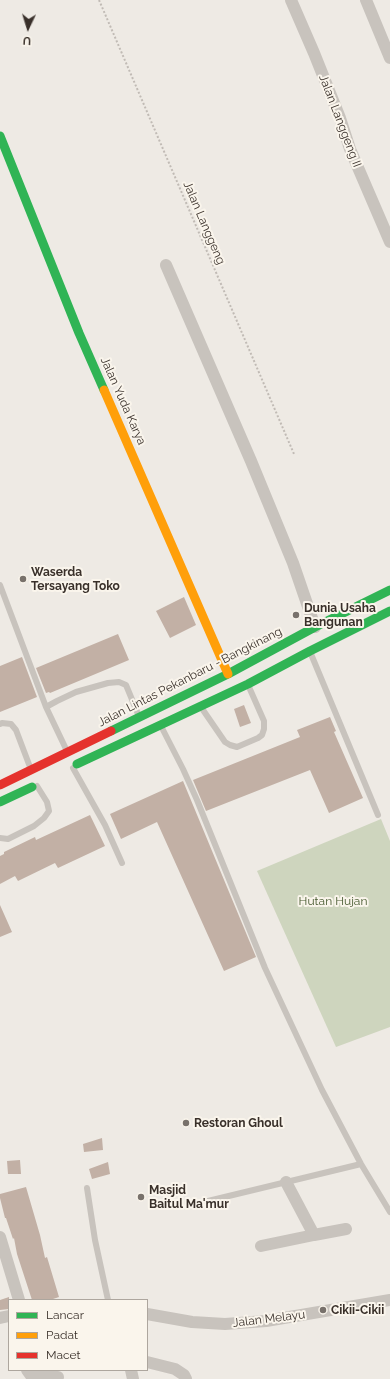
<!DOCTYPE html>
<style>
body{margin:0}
#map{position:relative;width:390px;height:1379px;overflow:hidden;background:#eeeae4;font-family:Raleway,sans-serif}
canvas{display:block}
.legend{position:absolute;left:8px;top:1299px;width:140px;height:72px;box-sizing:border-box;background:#faf5ec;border:1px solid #ada69e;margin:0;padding:5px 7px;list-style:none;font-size:12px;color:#39302a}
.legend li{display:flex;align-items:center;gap:8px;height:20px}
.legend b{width:20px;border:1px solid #ada69e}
.north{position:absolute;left:8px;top:8px;width:40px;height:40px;-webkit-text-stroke:3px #faf5ec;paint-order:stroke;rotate:184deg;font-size:11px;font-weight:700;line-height:16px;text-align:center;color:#39302a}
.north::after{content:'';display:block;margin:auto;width:14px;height:18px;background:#39302a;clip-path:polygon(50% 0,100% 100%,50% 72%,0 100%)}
</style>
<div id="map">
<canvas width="390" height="1379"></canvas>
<ul class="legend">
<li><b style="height:5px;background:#30b455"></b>Lancar</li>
<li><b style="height:5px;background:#ff9f0a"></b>Padat</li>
<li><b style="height:5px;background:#e5322d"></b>Macet</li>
</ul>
<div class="north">U</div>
</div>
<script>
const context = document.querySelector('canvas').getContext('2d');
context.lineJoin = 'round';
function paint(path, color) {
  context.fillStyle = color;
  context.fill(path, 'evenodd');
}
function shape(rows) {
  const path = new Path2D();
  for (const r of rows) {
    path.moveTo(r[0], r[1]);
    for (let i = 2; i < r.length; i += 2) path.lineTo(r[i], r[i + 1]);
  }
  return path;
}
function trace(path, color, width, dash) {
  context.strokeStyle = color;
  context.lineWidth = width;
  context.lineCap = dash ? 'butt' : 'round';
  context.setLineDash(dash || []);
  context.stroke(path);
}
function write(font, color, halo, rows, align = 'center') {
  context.font = font + ' Raleway,sans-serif';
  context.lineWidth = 4;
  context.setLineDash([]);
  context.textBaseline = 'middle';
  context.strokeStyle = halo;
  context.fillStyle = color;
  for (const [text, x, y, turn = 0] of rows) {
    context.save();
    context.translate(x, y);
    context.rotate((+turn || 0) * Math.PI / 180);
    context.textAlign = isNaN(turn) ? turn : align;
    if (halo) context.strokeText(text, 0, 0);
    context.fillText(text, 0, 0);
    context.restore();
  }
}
paint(shape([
 [381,819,390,841,390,1027,336,1047,257,871]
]), '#ced5be');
paint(shape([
 [184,597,196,625,170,638,156,611],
 [118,634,129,660,50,693,49,692,46,693,36,668],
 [22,657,37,697,0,712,0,666],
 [244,705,251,723,240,727,234,709],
 [330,717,336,731,334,732,363,798,329,813,310,770,206,811,193,780,300,737,297,730],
 [183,781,256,957,224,971,157,822,121,839,110,814],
 [90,815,105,846,58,868,55,863,18,881,15,876,0,884,0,856,4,854,4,852,35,837,36,840],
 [0,905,12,932,0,937],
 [102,1138,103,1150,84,1152,83,1144],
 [20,1160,21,1174,8,1174,7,1161],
 [108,1162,110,1174,92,1179,89,1169],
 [26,1187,40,1235,45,1258,47,1257,59,1297,50,1300,32,1300,17,1254,14,1238,13,1239,6,1218,5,1218,0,1198,0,1194],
 [9,1297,9,1309,0,1310,0,1300]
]), '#c2b0a5');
trace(shape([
 [99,0,294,454]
]), '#c1bbb5', 2, [2, 2]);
trace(shape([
 [0,585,46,707],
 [311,654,378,815],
 [203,710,225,742,230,745,237,747,258,738,262,735,264,729,264,721,249,687],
 [0,724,2,723,11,724,16,730,30,767],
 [162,728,183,769,197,800,265,968,322,1090,361,1164,390,1212],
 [66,749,46,707,57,701,76,692,108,683,119,682,126,685,138,714],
 [73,768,105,825,122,863],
 [0,838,8,839,34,826,44,818,49,811,47,802,37,786],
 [87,1188,95,1240,108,1300],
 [208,1201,361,1164]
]), '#c8c3bd', 6);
trace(shape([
 [291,0,314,53,340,118,350,149,390,242],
 [366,0,390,58],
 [166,265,251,461,293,563,315,627],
 [286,1182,314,1235,346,1229],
 [0,1237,19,1300],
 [261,1246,314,1235],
 [147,1314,192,1322,225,1324,266,1321,390,1300],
 [0,1318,9,1316],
 [147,1362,175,1369,184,1375,186,1379],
 [27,1370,32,1377,58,1377],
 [131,1370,133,1379]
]), '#c8c3bd', 12);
trace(shape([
 [0,136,79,333,104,390],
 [111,731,228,674,315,627,390,590],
 [77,764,248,684,310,651,390,611],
 [0,802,32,787]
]), '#30b455', 9);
trace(shape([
 [104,390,228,674]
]), '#ff9f0a', 9);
trace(shape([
 [0,785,111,731]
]), '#e5322d', 9);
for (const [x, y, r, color] of [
 [23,579,4,"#78716b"],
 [296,615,4,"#78716b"],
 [186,1123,4,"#78716b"],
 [141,1197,4,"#78716b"],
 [323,1310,4,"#78716b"]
]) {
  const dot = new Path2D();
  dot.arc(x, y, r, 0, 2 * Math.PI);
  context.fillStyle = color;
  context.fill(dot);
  trace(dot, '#faf5ec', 1.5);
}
write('12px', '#39302a', '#faf5ec', [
 ["Jalan Langgeng II",340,121,69],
 ["Jalan Langgeng",204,223,67],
 ["Jalan Yuda Karya",123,401,66],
 ["Jalan Lintas Pekanbaru - Bangkinang",190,677,-27],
 ["Jalan Melayu",269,1319,-7]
]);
write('bold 12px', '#39302a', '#faf5ec', [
 ["Waserda",31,572],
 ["Tersayang Toko",31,586],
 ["Dunia Usaha",304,608],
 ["Bangunan",304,622],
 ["Restoran Ghoul",194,1123],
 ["Masjid",149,1190],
 ["Baitul Ma'mur",149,1204],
 ["Cikii-Cikii",331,1310]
], 'left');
write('12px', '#45582e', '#faf5ec', [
 ["Hutan Hujan",333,901]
]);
</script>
